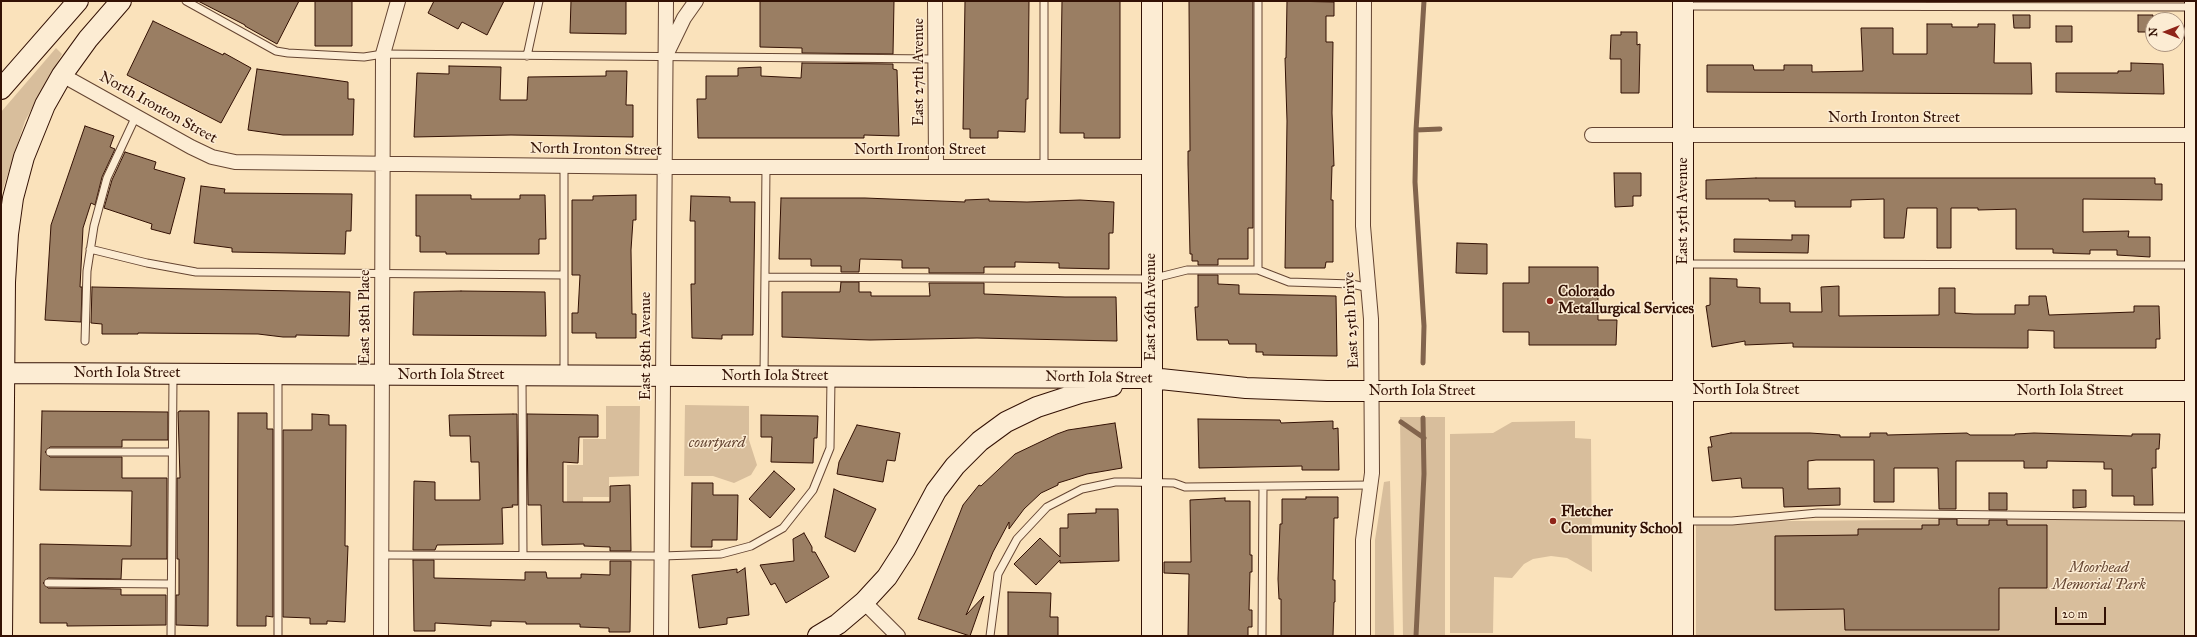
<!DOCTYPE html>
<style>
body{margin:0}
#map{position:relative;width:2197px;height:637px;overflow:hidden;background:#fae2bb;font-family:"IM FELL Great Primer",serif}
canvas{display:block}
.frame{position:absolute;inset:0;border:2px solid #331104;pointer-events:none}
.north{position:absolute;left:2145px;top:12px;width:40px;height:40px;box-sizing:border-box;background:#fcecd3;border:1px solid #ac9480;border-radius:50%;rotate:270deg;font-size:11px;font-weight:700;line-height:16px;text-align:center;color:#331104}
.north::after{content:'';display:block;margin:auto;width:14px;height:18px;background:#8f2418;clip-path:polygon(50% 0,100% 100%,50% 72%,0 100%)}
.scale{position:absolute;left:2055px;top:607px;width:51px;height:18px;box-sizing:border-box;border:2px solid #331104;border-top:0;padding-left:5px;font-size:12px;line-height:14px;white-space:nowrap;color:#331104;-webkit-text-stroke:3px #fcecd3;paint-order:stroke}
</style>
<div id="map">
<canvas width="2197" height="637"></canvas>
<div class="frame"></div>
<div class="north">N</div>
<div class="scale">20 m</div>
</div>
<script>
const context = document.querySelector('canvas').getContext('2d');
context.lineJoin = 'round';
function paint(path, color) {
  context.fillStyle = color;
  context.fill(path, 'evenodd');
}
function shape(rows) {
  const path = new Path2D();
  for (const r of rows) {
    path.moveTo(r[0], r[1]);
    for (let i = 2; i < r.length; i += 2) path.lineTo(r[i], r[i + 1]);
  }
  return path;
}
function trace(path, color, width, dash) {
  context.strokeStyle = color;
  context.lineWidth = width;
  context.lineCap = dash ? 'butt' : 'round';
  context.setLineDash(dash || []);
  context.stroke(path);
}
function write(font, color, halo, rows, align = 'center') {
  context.font = font + ' "IM FELL Great Primer",serif';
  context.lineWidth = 3;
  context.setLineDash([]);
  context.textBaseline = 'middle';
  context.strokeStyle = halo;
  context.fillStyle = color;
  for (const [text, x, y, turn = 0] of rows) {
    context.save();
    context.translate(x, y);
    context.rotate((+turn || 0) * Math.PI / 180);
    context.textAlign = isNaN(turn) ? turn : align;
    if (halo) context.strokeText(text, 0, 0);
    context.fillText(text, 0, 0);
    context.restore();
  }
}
paint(shape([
 [56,48,62,54,25,121,1,195,1,112],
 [685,405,749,406,749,440,757,465,751,475,734,483,713,476,684,476],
 [606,406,640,406,639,476,609,477,609,497,583,497,583,509,567,509,567,465,583,465,583,439,606,439],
 [1400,417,1445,417,1445,636,1403,636],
 [1575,421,1575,438,1591,439,1592,572,1567,558,1551,556,1533,559,1524,564,1512,578,1494,577,1493,633,1450,633,1450,434,1493,433,1512,422],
 [1390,481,1394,636,1375,636,1375,540,1384,482],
 [2195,517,2195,636,1696,636,1696,522]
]), '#d8be9c');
trace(shape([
 [1416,130,1440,129],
 [1423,363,1424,326,1415,182,1416,130,1424,1],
 [1401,422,1424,438],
 [1416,636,1424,474,1423,418]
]), '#82644d', 5);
const building = shape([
 [198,1,299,1,277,44,245,26,245,25,198,1],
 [315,1,352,1,352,46,315,46,315,1],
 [434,1,504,1,487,35,462,22,458,29,428,13,434,1],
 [571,1,626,1,626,34,570,33,571,1],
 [760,1,894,1,893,54,802,53,802,48,760,47,760,1],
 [965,1,1029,1,1028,99,1026,99,1025,132,998,131,998,138,970,138,970,129,963,129,965,1],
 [1062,1,1120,1,1120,138,1084,138,1084,133,1060,133,1062,1],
 [1189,1,1253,1,1253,228,1248,228,1248,259,1218,259,1218,265,1198,265,1198,261,1192,261,1192,254,1190,254,1188,164,1188,151,1190,151,1189,1],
 [1287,1,1334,2,1334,16,1326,16,1326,42,1333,42,1332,113,1334,166,1332,166,1331,200,1333,200,1333,262,1326,262,1325,268,1285,268,1287,121,1285,58,1286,58,1287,1],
 [2013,15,2030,15,2030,28,2014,28,2013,15],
 [2138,15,2153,15,2153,32,2138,32,2138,15],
 [153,21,223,55,224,53,251,68,221,123,127,75,153,21],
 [1927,24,1952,24,1952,27,1978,27,1978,24,1995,24,1994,63,2031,63,2032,94,1707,92,1707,65,1753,65,1754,70,1784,70,1784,65,1812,65,1812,72,1863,71,1861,28,1893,28,1893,54,1927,54,1927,24],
 [2056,26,2072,26,2072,42,2056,42,2056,26],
 [1621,32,1637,32,1637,45,1640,44,1639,93,1621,93,1621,59,1610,59,1611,35,1621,35,1621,32],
 [802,63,893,64,893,69,897,70,899,136,864,135,864,138,698,138,697,99,706,99,706,76,738,76,738,68,761,67,761,76,801,78,802,63],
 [2131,63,2163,64,2164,94,2056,92,2056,73,2118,73,2118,71,2131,71,2131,63],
 [449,66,501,67,500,100,527,100,528,77,606,76,606,71,627,71,626,105,633,105,633,137,511,135,414,137,417,73,449,74,449,66],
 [257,69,348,82,348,99,354,99,353,135,283,135,248,130,257,69],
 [85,126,114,136,110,147,115,149,102,177,95,205,91,203,83,228,80,287,82,287,81,322,45,320,51,225,85,126],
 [125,152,156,162,154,169,185,178,170,234,151,229,152,224,104,208,112,180,125,152],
 [1614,173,1641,173,1641,196,1633,196,1633,206,1615,207,1614,173],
 [1756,178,2155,178,2155,184,2162,184,2162,200,2083,199,2083,232,2129,231,2128,237,2150,237,2150,257,2117,255,2117,250,2090,250,2090,254,2053,253,2053,249,2016,249,2016,209,1978,210,1978,208,1951,208,1951,248,1937,248,1937,208,1907,208,1904,238,1884,238,1884,199,1851,200,1851,207,1795,207,1795,201,1769,201,1769,199,1706,199,1706,180,1756,178],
 [201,186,225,189,224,193,352,194,351,231,346,231,345,254,232,252,232,248,194,243,201,186],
 [416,195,471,195,471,199,520,199,520,195,545,195,546,239,539,239,539,254,446,254,446,252,420,252,420,236,416,236,416,195],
 [636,195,636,220,633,220,631,250,632,314,636,314,636,338,596,338,596,333,572,333,572,313,578,313,580,275,572,275,572,200,593,200,593,196,636,195],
 [691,196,730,197,730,202,755,202,753,335,722,335,722,339,692,338,691,284,695,284,695,221,690,221,691,196],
 [781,198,865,198,965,202,965,200,989,199,989,201,1027,202,1080,200,1114,202,1113,233,1109,233,1109,269,1059,268,1059,263,1015,262,1015,267,984,267,984,273,929,273,929,268,902,268,902,260,860,259,859,272,841,272,841,266,811,266,811,259,779,259,781,198],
 [1792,235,1809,235,1808,253,1734,252,1734,239,1792,240,1792,235],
 [1457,243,1487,244,1487,274,1456,273,1457,243],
 [1529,267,1598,267,1598,320,1617,320,1616,345,1529,345,1529,332,1503,332,1503,283,1529,283,1529,267],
 [1198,275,1218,275,1218,284,1239,285,1239,294,1336,296,1337,356,1263,355,1263,352,1256,352,1256,344,1229,344,1228,340,1197,340,1195,307,1198,307,1198,275],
 [1710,278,1737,279,1737,287,1760,288,1760,303,1790,303,1790,312,1822,312,1821,287,1839,286,1839,316,1939,315,1939,288,1955,288,1955,313,1974,314,2015,314,2015,305,2029,305,2029,296,2046,296,2049,315,2134,312,2134,306,2159,306,2160,339,2156,339,2156,348,2054,348,2054,331,2028,330,2028,348,1793,347,1793,343,1745,345,1745,341,1712,347,1706,306,1710,305,1710,278],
 [841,282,859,282,859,292,871,292,871,296,930,296,929,283,984,283,984,294,1065,297,1116,297,1117,341,977,338,870,340,782,337,782,292,840,292,841,282],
 [92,287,350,292,349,336,296,335,296,337,283,337,258,334,138,333,138,334,102,334,102,324,91,323,92,287],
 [461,291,545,292,546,336,413,335,414,292,461,291],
 [42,411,168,412,168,440,122,440,122,447,50,447,45,452,50,457,122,457,122,478,167,478,167,559,122,559,121,579,48,578,43,583,48,588,121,589,121,595,166,595,166,625,67,626,67,623,40,623,40,544,131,546,132,491,40,490,42,411],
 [180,411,209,411,208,626,176,625,176,595,179,595,179,559,177,559,177,478,180,478,178,412,180,411],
 [238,413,267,413,267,429,273,429,273,617,266,616,266,626,237,626,238,413],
 [312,414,329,415,329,425,346,425,345,546,348,546,345,622,327,621,327,624,310,624,310,618,283,617,283,430,312,430,312,414],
 [513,414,517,414,518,505,512,505,513,507,502,508,503,544,437,545,435,550,413,550,414,481,435,482,435,500,480,500,479,462,471,462,470,436,450,436,449,415,513,414],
 [527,414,598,415,598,437,579,437,578,463,563,462,563,502,610,502,610,486,630,485,631,551,610,551,610,547,584,546,584,544,542,545,541,505,528,505,527,414],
 [761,415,818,416,817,438,814,438,813,463,771,462,772,437,761,437,761,415],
 [1198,419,1280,420,1281,423,1333,421,1333,429,1338,428,1339,470,1302,470,1302,466,1199,468,1198,419],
 [1115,423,1122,468,1087,474,1058,483,1058,485,1041,493,1024,509,1009,529,1009,522,993,552,966,615,984,596,970,636,918,619,963,505,979,485,981,486,1015,454,1057,434,1068,430,1115,423],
 [857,425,900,433,895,461,887,460,883,482,837,474,839,462,857,425],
 [1731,433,1810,433,1840,435,1840,437,1870,437,1870,433,1887,433,1887,435,1967,433,1970,435,2015,435,2015,434,2034,433,2132,436,2132,434,2160,434,2159,449,2156,449,2156,468,2152,468,2153,505,2134,505,2134,496,2112,496,2112,469,2104,469,2104,462,2047,461,2047,468,2024,468,2024,461,1956,461,1956,509,1939,509,1938,468,1894,468,1894,502,1874,502,1874,460,1816,460,1808,461,1808,489,1840,488,1840,505,1784,507,1783,488,1742,488,1741,478,1712,481,1708,447,1712,447,1710,437,1731,433],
 [774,471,795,489,770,518,749,499,774,471],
 [692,483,713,483,713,495,738,495,737,540,712,540,712,547,691,547,692,483],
 [834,489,876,509,855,552,825,537,834,489],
 [2073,490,2086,490,2086,507,2073,508,2073,490],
 [1989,493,2007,493,2007,510,1989,510,1989,493],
 [1306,497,1338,497,1338,518,1334,518,1333,580,1335,580,1335,602,1334,602,1333,636,1281,636,1281,599,1279,599,1278,579,1280,524,1282,524,1282,499,1306,499,1306,497],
 [1225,498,1225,501,1250,501,1250,555,1252,555,1252,572,1250,572,1249,610,1252,610,1252,627,1248,627,1248,636,1188,636,1189,574,1164,573,1164,562,1191,562,1190,500,1225,498],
 [1096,509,1118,509,1119,561,1060,563,1060,560,1036,585,1014,564,1040,538,1060,557,1060,528,1068,528,1068,514,1096,513,1096,509],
 [1939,519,1957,519,1957,525,1989,525,1989,520,2007,520,2007,525,2047,525,2047,588,1999,588,1999,630,1845,630,1844,609,1775,610,1775,536,1858,535,1858,529,1922,529,1922,525,1939,525,1939,519],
 [804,533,812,547,812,552,815,552,829,577,786,603,775,583,771,585,760,565,794,561,793,539,804,533],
 [413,560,434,560,434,578,525,580,525,572,546,572,547,578,581,578,581,574,610,575,610,561,631,561,630,632,609,632,609,628,580,627,580,624,526,624,526,622,491,621,491,626,435,623,435,631,414,631,413,560],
 [745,568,749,615,727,618,727,624,699,628,692,575,737,569,737,573,745,568],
 [1008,592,1051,593,1050,617,1058,617,1058,636,1008,636,1008,592]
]);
paint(building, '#9a7e63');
trace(building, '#331104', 1);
const lane = shape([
 [186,1,276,51,288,53,364,57,383,54,935,59],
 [1044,1,1044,167],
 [1684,6,2194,7],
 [527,56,539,1],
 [564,166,564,374],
 [90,249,147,263,196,272,564,275],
 [1684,264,2194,265],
 [1258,270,1258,1],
 [765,277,1151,279,1187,270,1258,270,1289,282,1352,284,1369,288],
 [85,341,87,271,94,226,107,178,136,116],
 [764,375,766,167],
 [522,377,523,555],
 [50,452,172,452],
 [1683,521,1732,521,1818,513,2195,517],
 [381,555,662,556,721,554,751,546,783,528,813,490,830,448,831,379],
 [48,583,171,584],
 [171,636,173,376],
 [278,636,278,376],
 [990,636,998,574,1017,539,1047,507,1082,489,1115,482,1128,482,1174,483,1185,487,1371,485],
 [1262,636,1263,487]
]);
const street = shape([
 [935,1,936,167],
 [668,51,684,18,696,1],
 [62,75,191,147,212,157,235,162,664,167,1151,167],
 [1592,135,2196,135],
 [864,602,898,636],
 [381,636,383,54,398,1],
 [661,636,666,1],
 [1363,636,1363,540,1372,473,1371,319,1363,226,1364,1]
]);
const secondary = shape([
 [1152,1,1152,636],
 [1683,1,1683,636],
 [2195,1,2195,636],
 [1,89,78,1],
 [1,373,1151,378,1246,388,1327,391,2196,391],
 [2,636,5,282,8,234,13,198,24,157,45,105,62,75,88,39,121,1],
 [818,636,838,624,864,602,887,577,905,549,936,491,955,466,980,441,1006,422,1037,407,1080,393,1112,386]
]);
trace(lane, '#654532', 9);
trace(street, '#654532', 16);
trace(secondary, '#331104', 22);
trace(lane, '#fcecd3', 7);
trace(street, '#fcecd3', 14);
trace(secondary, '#fcecd3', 20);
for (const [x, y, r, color] of [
 [1550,301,4,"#8f2418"],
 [1553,521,4,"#8f2418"]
]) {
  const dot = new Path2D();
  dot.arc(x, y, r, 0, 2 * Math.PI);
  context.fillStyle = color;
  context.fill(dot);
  trace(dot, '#fcecd3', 1.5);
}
write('15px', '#331104', '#fcecd3', [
 ["East 27th Avenue",919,72,-90],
 ["North Ironton Street",158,108,29],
 ["North Ironton Street",1894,118],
 ["North Ironton Street",596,150,1],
 ["North Ironton Street",920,150],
 ["East 25th Avenue",1683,211,-90],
 ["East 26th Avenue",1151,307,-90],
 ["East 28th Place",365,317,-90],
 ["East 25th Drive",1352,320,-93],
 ["East 28th Avenue",646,346,-90],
 ["North Iola Street",127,373],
 ["North Iola Street",451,375],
 ["North Iola Street",775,376],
 ["North Iola Street",1099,378,1],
 ["North Iola Street",1746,390],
 ["North Iola Street",1422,391],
 ["North Iola Street",2070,391]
]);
write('bold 15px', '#331104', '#fcecd3', [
 ["Colorado",1558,292],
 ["Metallurgical Services",1558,309],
 ["Fletcher",1561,512],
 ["Community School",1561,529]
], 'left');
write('italic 15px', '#654532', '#fcecd3', [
 ["courtyard",717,443],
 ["Moorhead",2099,568],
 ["Memorial Park",2099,585]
]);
</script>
